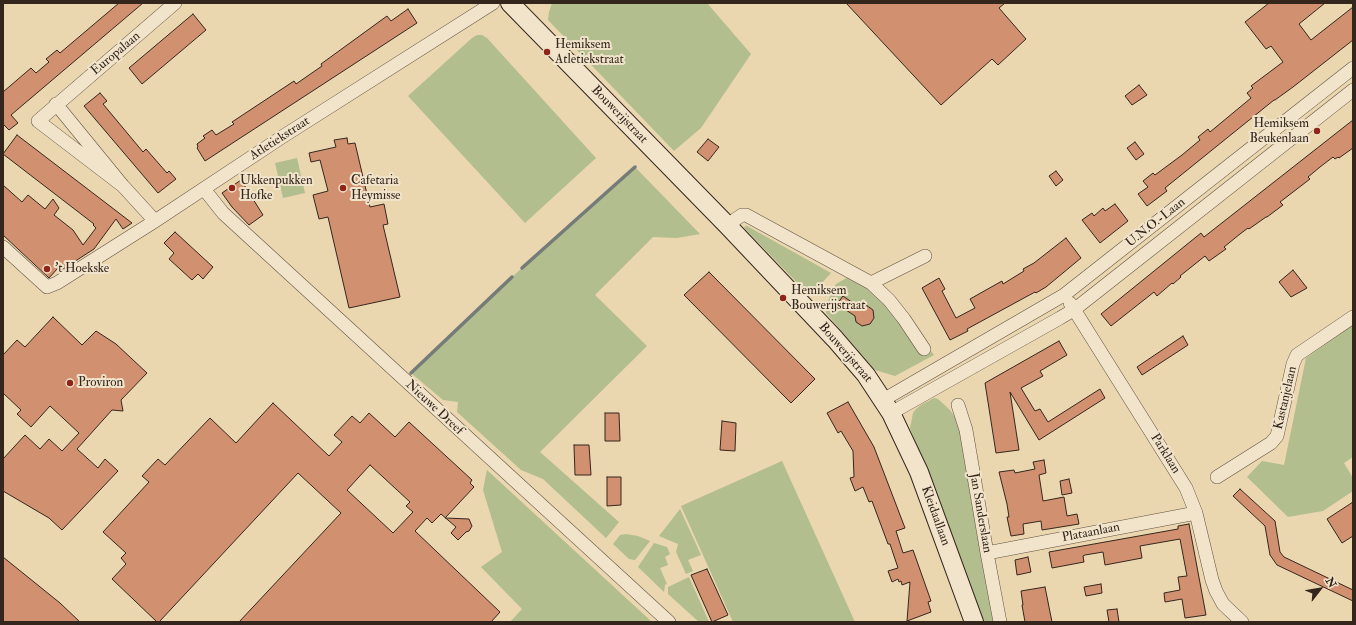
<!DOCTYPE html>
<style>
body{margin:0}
#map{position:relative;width:1356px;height:625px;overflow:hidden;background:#ead6af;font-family:"IM FELL Double Pica",serif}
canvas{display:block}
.frame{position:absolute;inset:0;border:4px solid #35261d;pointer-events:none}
.north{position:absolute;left:1300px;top:569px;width:40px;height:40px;-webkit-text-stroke:3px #f1e4cb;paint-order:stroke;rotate:59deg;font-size:11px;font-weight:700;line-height:16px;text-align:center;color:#35261d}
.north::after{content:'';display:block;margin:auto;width:14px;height:18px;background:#35261d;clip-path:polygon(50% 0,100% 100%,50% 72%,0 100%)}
</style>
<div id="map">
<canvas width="1356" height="625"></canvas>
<div class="frame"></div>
<div class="north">N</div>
</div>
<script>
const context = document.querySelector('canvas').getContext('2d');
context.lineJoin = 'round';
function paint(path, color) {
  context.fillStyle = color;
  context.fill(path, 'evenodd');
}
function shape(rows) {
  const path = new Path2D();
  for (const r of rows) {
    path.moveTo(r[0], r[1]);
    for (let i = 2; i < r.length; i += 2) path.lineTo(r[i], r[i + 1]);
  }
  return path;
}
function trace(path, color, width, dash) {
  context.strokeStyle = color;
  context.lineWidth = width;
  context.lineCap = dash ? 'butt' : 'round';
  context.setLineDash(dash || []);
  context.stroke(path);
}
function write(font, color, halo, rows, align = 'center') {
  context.font = font + ' "IM FELL Double Pica",serif';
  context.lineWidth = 4;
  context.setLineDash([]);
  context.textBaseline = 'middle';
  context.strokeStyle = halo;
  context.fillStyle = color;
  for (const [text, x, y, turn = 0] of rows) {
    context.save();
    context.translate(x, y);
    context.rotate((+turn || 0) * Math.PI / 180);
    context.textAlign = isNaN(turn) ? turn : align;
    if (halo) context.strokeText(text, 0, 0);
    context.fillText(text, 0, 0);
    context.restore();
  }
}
paint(shape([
 [552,3,707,3,751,54,701,128,674,151,548,20,549,12],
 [477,35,482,35,487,38,596,158,525,223,408,96,472,38],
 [297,158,305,193,283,198,275,163],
 [635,167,700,234,677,238,653,237,595,295,647,346,540,452,619,522,606,538,543,479,521,470,457,412,458,402,443,400,411,373,512,277],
 [746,226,747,226,831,273,810,296,746,230,744,227],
 [848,277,863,285,874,293,883,302,925,353,930,350,934,355,895,376,875,370,826,313,826,308,832,290,836,284],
 [1353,325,1353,457,1344,463,1353,478,1353,491,1323,511,1288,517,1247,477,1262,461,1284,465,1306,358],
 [934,398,938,399,950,410,960,424,994,622,982,622,910,428,913,413,916,409,921,405],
 [782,461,855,622,733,622,681,506],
 [487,470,652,622,510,622,522,609,481,567,502,552,483,490],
 [680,509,701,555,688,560,693,571,686,574,676,552,678,544,659,536],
 [626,534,638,536,650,541,635,560,629,559,613,544,620,535],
 [654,543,667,547,670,554,665,557,668,565,660,568,667,584,665,585,664,592,638,567],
 [689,577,709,622,699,622,668,594,668,587]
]), '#b2be8e');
trace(shape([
 [522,268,635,167],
 [411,373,512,277]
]), '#737c79', 3.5);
const building = shape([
 [119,3,143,3,11,115,18,123,9,130,3,124,3,92,31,68,36,73,49,62,46,59,57,50,60,53,119,3],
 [846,3,1005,3,999,8,1026,39,998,65,992,59,941,105,846,3],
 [1269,3,1325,3,1299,24,1311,40,1353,7,1353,40,1293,87,1275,100,1274,100,1165,188,1167,191,1147,206,1138,194,1148,187,1143,181,1153,173,1155,175,1182,155,1200,140,1198,137,1208,129,1210,132,1251,98,1247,93,1253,88,1251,86,1283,62,1271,46,1266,49,1245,22,1269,3],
 [408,9,417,23,205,161,197,148,198,147,197,144,205,138,203,136,212,130,216,135,234,124,232,122,285,87,294,81,296,84,322,66,321,64,387,16,391,21,408,9],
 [193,14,206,30,142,84,129,68,193,14],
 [1139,85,1147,95,1132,105,1125,96,1139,85],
 [100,93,107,101,103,104,143,152,146,149,167,173,169,171,176,179,158,193,84,106,100,93],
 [1353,120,1353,148,1339,158,1338,157,1335,159,1333,157,1320,167,1308,177,1310,179,1280,202,1283,205,1267,217,1266,217,1249,229,1248,228,1240,234,1224,247,1226,249,1209,261,1205,256,1180,276,1181,277,1173,284,1172,283,1157,296,1154,292,1111,326,1101,314,1201,233,1204,237,1353,120],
 [17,135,132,223,123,229,116,219,94,249,60,271,58,268,49,278,3,235,3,185,22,202,28,195,45,209,53,199,59,208,54,215,73,230,83,245,96,228,93,225,94,224,3,154,17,135],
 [347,138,348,144,355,143,370,207,384,204,388,224,383,225,400,297,349,308,328,217,319,219,313,195,328,191,320,160,311,162,309,153,336,147,334,140,347,138],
 [708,139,719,147,708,161,697,152,708,139],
 [1135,142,1144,154,1136,160,1127,148,1135,142],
 [1056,171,1063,180,1056,186,1049,176,1056,171],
 [241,180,263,215,249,225,232,207,222,193,241,180],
 [1115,204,1128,221,1100,243,1082,220,1092,213,1094,216,1103,208,1105,211,1115,204],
 [175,232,213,267,203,279,198,274,192,280,169,259,174,253,164,243,175,232],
 [1066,238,1081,258,1046,287,1036,293,1035,292,967,329,968,331,950,340,922,288,939,278,945,289,942,291,956,318,975,308,970,299,1002,281,1003,284,1024,271,1023,269,1034,263,1066,238],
 [1293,270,1307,288,1291,297,1279,282,1293,270],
 [709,272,815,379,791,403,684,295,709,272],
 [843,296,859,307,866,305,873,310,874,318,870,324,862,326,856,322,855,316,837,304,843,296],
 [53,317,82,345,96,331,116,344,147,373,121,400,123,411,112,410,77,449,98,468,105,459,118,471,62,530,49,518,3,491,3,459,25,435,40,449,49,439,62,451,79,433,50,406,31,427,17,414,21,410,3,393,3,355,17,340,25,347,53,317],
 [1183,336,1188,345,1142,375,1137,367,1183,336],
 [1059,341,1067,355,1040,371,1043,376,1021,388,1035,411,1040,409,1048,422,1100,389,1105,398,1039,440,1010,392,1019,450,996,453,985,383,1059,341],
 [848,402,874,447,905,528,896,531,903,553,913,550,931,601,928,602,931,612,907,621,910,582,902,585,901,581,899,582,898,579,892,582,888,571,898,568,890,544,888,544,872,501,869,502,863,487,855,491,850,478,854,477,853,451,841,431,838,433,827,413,848,402],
 [273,403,329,456,342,442,334,435,352,416,360,423,369,413,395,437,409,422,472,480,470,483,474,487,445,518,469,519,472,526,469,531,466,532,458,540,451,533,456,527,441,514,432,523,427,518,415,531,500,612,491,622,239,622,341,513,298,473,159,622,157,622,112,579,126,564,121,558,126,553,103,532,149,482,142,476,158,459,165,465,210,418,236,443,273,403],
 [370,465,410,502,406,506,413,512,393,533,347,490,370,465],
 [605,413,619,413,620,441,605,441,605,413],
 [722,421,736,423,735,451,720,450,722,421],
 [574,445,589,445,591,475,575,475,574,445],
 [1044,460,1046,473,1039,475,1043,501,1064,497,1067,516,1077,514,1079,524,1042,530,1041,521,1023,524,1024,534,1011,536,1007,517,1009,517,1007,504,999,472,1014,470,1015,473,1035,469,1033,462,1044,460],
 [607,477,621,477,621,505,607,506,607,477],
 [1069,479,1072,493,1062,495,1060,481,1069,479],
 [1240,489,1275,521,1280,552,1284,557,1353,590,1353,601,1277,565,1270,555,1265,526,1233,496,1240,489],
 [1353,502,1353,536,1342,543,1327,519,1353,502],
 [1189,524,1206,615,1185,618,1182,599,1165,602,1164,593,1180,590,1178,577,1187,576,1180,539,1140,546,1142,558,1105,565,1103,552,1085,555,1083,556,1084,562,1052,568,1049,552,1178,529,1178,526,1189,524],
 [3,557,60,603,80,622,3,622,3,557],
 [1028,557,1031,572,1017,575,1015,560,1028,557],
 [707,569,728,615,712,622,691,575,707,569],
 [1101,584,1102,593,1086,596,1084,587,1101,584],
 [1045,587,1052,622,1025,622,1022,605,1023,605,1021,591,1045,587],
 [1117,609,1119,622,1109,622,1107,610,1117,609]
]);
paint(building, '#d19170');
trace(building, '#35261d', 1);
const street = shape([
 [56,104,123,186,155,221],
 [123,186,38,121,175,3],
 [204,189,223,213,669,622],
 [728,226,736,219,742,215,746,215,871,283,889,300,904,319,924,349],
 [3,247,47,287,57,283,155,221,282,137,493,3],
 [871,283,925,256],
 [1070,303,1186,488,1196,513,1212,580,1216,591,1223,604,1242,622],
 [883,400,1064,295,1353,68],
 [958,405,966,430,987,553,1000,622],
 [891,413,1060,318,1075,309,1353,90],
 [1217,477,1271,443,1277,436,1293,364,1297,355,1353,317],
 [987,553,1196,513]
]);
const secondary = shape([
 [510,3,728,226,835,339,866,375,891,413,919,472,974,622]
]);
trace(street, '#625242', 14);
trace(secondary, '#35261d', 20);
trace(street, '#f1e4cb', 13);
trace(secondary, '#f1e4cb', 18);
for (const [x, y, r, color] of [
 [547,52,4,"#8f2418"],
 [1317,131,4,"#8f2418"],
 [232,188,4,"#8f2418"],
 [343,188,4,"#8f2418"],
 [47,269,4,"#8f2418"],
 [783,298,4,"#8f2418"],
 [70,383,4,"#8f2418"]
]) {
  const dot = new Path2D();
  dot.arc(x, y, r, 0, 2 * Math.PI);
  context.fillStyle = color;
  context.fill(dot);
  trace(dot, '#f1e4cb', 1.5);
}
write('13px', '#35261d', '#f1e4cb', [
 ["Hemiksem",555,45],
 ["Atletiekstraat",555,60],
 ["Hemiksem",1309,124,"right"],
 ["Beukenlaan",1309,139,"right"],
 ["Ukkenpukken",240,181],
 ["Hofke",240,196],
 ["Cafetaria",351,181],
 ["Heymisse",351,196],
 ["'t Hoekske",55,269],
 ["Hemiksem",791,291],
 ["Bouwerijstraat",791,306],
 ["Proviron",78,383]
], 'left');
write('13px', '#35261d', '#f1e4cb', [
 ["Europalaan",116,54,-40],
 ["Bouwerijstraat",619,115,46],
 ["Atletiekstraat",280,139,-33],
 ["U.N.O.-Laan",1156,223,-38],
 ["Bouwerijstraat",845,353,49],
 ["Kastanjelaan",1286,398,-77],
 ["Nieuwe Dreef",434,408,43],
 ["Parklaan",1165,454,58],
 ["Jan Sanderslaan",980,513,80],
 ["Kleidaallaan",935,516,70],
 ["Plataanlaan",1091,533,-11]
]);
</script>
